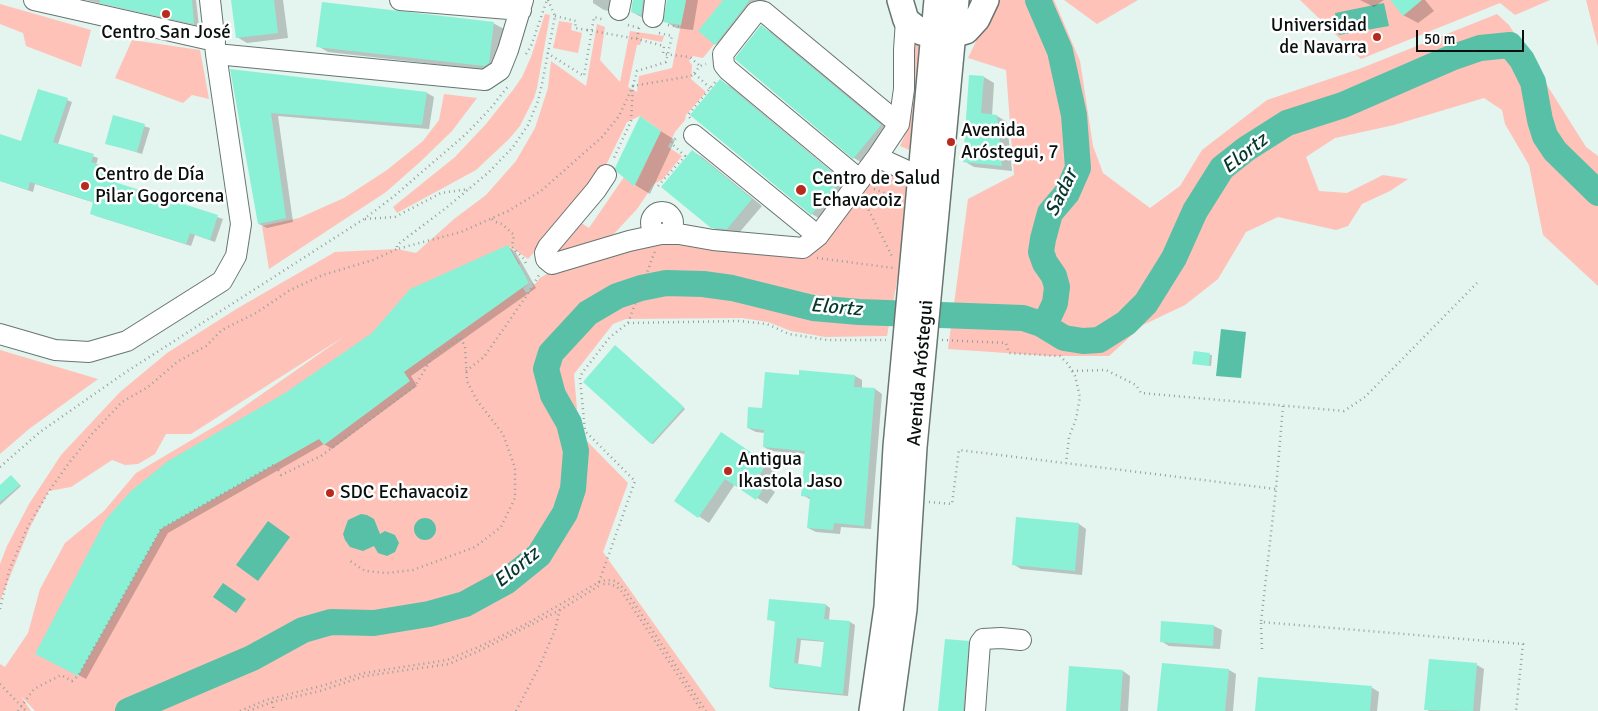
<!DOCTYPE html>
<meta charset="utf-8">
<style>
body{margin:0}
#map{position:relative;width:1598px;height:711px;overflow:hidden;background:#e4f4ee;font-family:Signika,sans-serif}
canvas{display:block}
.scale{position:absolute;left:1416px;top:30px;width:108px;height:22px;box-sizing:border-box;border:2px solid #0a100e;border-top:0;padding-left:6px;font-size:15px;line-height:18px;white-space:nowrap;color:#0a100e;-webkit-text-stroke:4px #fff;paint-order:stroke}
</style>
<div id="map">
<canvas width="1598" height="711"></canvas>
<div class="scale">50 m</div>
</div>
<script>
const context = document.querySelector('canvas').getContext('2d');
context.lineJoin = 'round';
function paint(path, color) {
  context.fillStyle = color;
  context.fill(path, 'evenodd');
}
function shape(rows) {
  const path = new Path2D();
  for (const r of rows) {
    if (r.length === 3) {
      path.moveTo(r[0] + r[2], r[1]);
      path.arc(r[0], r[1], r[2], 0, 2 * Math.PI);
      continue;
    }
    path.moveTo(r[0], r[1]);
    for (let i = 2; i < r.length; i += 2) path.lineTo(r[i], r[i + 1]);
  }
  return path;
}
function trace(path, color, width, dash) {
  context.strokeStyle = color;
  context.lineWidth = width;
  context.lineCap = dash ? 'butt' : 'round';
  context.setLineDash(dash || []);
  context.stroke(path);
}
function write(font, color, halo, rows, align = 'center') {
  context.font = font + ' Signika,sans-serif';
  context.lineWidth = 5;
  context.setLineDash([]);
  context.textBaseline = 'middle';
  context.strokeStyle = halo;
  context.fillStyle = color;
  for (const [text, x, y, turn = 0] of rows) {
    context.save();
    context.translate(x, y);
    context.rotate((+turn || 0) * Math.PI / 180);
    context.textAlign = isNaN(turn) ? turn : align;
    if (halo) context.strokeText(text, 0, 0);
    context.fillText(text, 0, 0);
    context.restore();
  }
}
paint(shape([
 [686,0,750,0,703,58,693,56,689,61,692,65,691,79,706,92,686,115,685,120,675,132,668,147,682,156,663,179,654,184,637,209,611,237,555,256,552,249,575,219,589,228,624,177,635,186,661,131,640,116,627,122,606,165,591,190,528,259,509,246,520,264,515,267,520,269,529,283,523,288,527,294,540,278,557,268,652,244,678,243,801,257,855,193,881,168,904,177,910,185,899,270,887,336,825,337,791,331,768,322,742,318,626,319,613,324,574,374,579,433,628,483,603,552,716,711,35,711,21,696,31,711,0,711,0,664,5,667,28,633,40,589,65,543,104,511,136,473,222,422,345,336,191,434,166,434,155,454,138,464,125,465,112,460,71,487,49,491,30,527,0,601,0,564,7,546,29,504,61,455,120,392,167,353,238,308,335,252,397,249,416,253,454,219,486,195,516,161,535,128,548,88,551,61,586,86,597,24,605,27,600,60,620,82,630,31,664,36,662,42,642,38,640,45,637,45,628,87,637,92,639,76,672,68],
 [996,0,1054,0,1080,61,1093,146,1103,173,1150,208,1180,186,1202,150,1267,100,1359,69,1497,14,1509,25,1586,147,1598,156,1598,286,1543,235,1529,165,1505,124,1502,110,1484,98,1394,125,1335,138,1306,157,1319,191,1347,193,1383,175,1408,179,1390,191,1362,204,1348,226,1336,230,1278,217,1246,232,1218,279,1185,305,1143,325,1109,356,1050,356,948,349,968,199,1014,175,1006,70,968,58],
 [1064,0,1138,0,1097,24],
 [1300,0,1550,0,1515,15,1500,3,1361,59],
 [1586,0,1598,0,1598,47],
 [0,4,91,30,81,67,26,46,23,33,0,24],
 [545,14,550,15,537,88,534,98,520,126,509,139,476,170,397,213,393,207,455,157,486,124,513,90,522,77,531,57],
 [559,21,572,23,571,30,582,33,578,53,553,48],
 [132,40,200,50,209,99,192,95,183,103,115,78],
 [919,43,924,52,923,156,900,146,910,124,914,96,913,45],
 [444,94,477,98,452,131,420,162,386,192,269,269,262,226,299,218,344,198,387,170,423,141,439,120],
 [0,350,98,379,29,429,0,454]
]), '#fec2b8');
paint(shape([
 [1384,3,1389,26,1339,35,1335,13],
 [1221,329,1246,332,1241,378,1216,376],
 [361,514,367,515,374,519,380,534,385,531,395,535,399,543,395,552,387,556,378,553,374,546,363,551,350,547,345,540,343,534,348,520],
 [425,529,11],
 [268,521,290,537,258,581,236,565],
 [223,583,246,599,236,613,213,597]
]), '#58c0a7');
paint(shape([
 [86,0,196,0,199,26],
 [233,0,283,0,288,38,247,43,237,37],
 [593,0,623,0,619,13,604,10,593,3],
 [633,0,656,0,653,20,643,18,632,12],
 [668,0,698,0,693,30,676,28,665,21],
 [725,0,766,0,726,50,716,44],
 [1360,0,1384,0,1374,7],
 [1392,0,1425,0,1434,11,1418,23,1403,15],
 [493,23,504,29,499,69,495,71,328,52,318,46],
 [761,27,771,32,891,131,864,164,854,158],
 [232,71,427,93,434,97,429,129,278,116,293,222,267,228,259,224],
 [984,77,994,83,992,116,997,116,1007,122,1012,171,974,167,964,161],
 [721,81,731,87,850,187,822,220,812,214,692,115],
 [67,100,72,102,58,144,98,158,96,165,116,172,113,183,223,219,215,242,195,235,191,246,96,216,91,213,95,203,35,184,33,192,0,181,0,136,22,143],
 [114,117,150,128,142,154,107,143],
 [640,118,675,140,650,194,635,185,618,171],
 [692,151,702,157,762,206,738,234,723,233,712,227],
 [508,247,515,251,536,288,411,376,417,386,332,449,324,444,168,533,86,679,37,653,286,394],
 [618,348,685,409,653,444,651,443],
 [1195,353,1212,355,1211,366,1194,363],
 [800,376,855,376,862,380,862,388,875,389,882,394,871,529,841,527,840,534,816,532,808,528,811,500,803,495,806,454,771,451,764,447,765,433,756,432,748,428,764,409],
 [732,440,777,470,766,486,775,492,767,504,735,484,709,523,676,501],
 [13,478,21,486,0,505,0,487],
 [1079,524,1086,529,1082,575,1021,569,1013,564],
 [826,605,830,608,829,620,850,622,855,625,848,696,775,689,770,687,776,622,768,619],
 [801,640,826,642,822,668,798,665],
 [1162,622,1214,626,1222,630,1220,649,1169,646,1161,641],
 [968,642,976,646,971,711,940,711],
 [1477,665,1484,669,1480,711,1429,711,1426,709],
 [1229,670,1236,674,1233,711,1159,711],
 [1123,671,1130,676,1128,711,1067,711],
 [1371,687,1379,692,1377,711,1256,711]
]), '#0003');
trace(shape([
 [1038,0,1060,51,1074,115,1078,168,1067,193,1050,213,1043,239,1041,252,1045,263,1054,276,1057,287,1055,303,1049,316,1041,324],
 [128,711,252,658,303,630,331,622,374,623,429,614,465,604,507,581,539,555,565,513,573,489,576,451,569,423,553,395,546,369,551,353,588,313,617,296,641,288,666,283,703,284,732,288,813,308,859,312,1023,318,1041,324,1064,338,1083,341,1099,340,1126,323,1146,303,1174,258,1195,211,1222,168,1246,149,1287,123,1343,105,1451,58,1480,48,1510,45,1522,60,1533,82,1540,120,1545,136,1555,151,1598,193]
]), '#58c0a7', 26);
paint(shape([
 [100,0,192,0,194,24,99,3],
 [231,0,274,0,278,33,236,38],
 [633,0,643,0,641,15,631,12],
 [667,0,686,0,681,25,663,22],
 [723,0,750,0,715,45,698,31],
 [1390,0,1422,0,1403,16],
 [322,2,494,22,489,63,485,66,316,47],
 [761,25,881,125,853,159,736,60,735,58],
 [230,69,427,92,422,125,271,113,286,218,258,224],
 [969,75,984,76,981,113,997,115,1002,166,963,162],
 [720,79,841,180,811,215,690,115],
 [38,89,68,98,53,142,94,154,91,162,112,169,108,180,218,215,210,240,190,233,186,244,90,214,93,202,30,182,28,190,0,181,0,134,21,141],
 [113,115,145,124,137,152,105,144],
 [640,116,661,131,634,186,617,172,615,168],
 [692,150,752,199,727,229,711,228,661,187],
 [508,245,529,283,404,372,410,381,324,445,319,439,161,529,78,676,35,654,106,519,131,491,168,461,285,393,372,333,410,289],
 [615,345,684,407,651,444,583,382],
 [1194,351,1210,353,1209,366,1192,364],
 [799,370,855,375,854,387,875,388,864,526,834,523,833,530,807,528,810,497,801,496,805,451,763,447,764,430,747,428,748,407,762,408,765,372,799,375],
 [721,432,767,463,757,479,766,485,756,500,725,479,698,518,674,501],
 [11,475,20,485,0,502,0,485],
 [1016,517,1079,523,1075,571,1012,565],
 [769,599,826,604,824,619,850,621,843,694,769,687,775,621,767,620],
 [797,638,824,641,821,667,794,663],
 [1161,621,1214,625,1213,646,1160,642],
 [945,639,969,641,963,711,938,711],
 [1429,659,1477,663,1473,711,1424,710],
 [1162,663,1229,669,1225,711,1157,711],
 [1069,666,1123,670,1120,711,1066,711],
 [1258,677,1372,686,1370,711,1255,711]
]), '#8af1d6');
const minor = shape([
 [34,0,215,41],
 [400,0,521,10],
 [619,10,621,0],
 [653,17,655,0],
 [216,54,485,80,500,70,508,50,523,0],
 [694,135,818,236],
 [877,157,912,173,920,179],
 [606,175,596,190,548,247,545,253,546,259,552,264,629,241,661,234,679,234,713,240,803,248,818,236,877,157,899,124,904,89,904,50,906,20],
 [860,180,728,70,724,65,723,54,756,12,760,11,764,12,899,124],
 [662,223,11],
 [0,334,55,350,89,352,127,341,222,281,236,256,241,224,216,54,210,0],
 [975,711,980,643,983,639,1001,638,1021,640]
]);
const major = shape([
 [900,0,906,20,921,32,935,35,952,35,966,31,977,19,986,0],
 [872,711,887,607,896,447,937,0],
 [890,711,904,609,914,447,956,0]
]);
trace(minor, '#677570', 22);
trace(major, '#677570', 28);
trace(shape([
 [548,0,555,16,542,84,538,101,528,125,513,147,489,172,446,208,397,245,397,249,461,232,508,211,541,191,602,137,619,116,633,86,631,121,613,160],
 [555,16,576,21,575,28,587,30],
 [628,25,639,28],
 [668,25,679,27],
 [639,28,637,39,664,46,663,54,690,57,700,66],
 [659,33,672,36,666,62,637,71,633,86,691,76,694,73,710,88],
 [547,53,584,76,594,17,605,20],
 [526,54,531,46,547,0],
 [694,73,700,66,706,64],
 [690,118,688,115,717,80],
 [658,186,685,156,671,143,677,137],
 [874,189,887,194,894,202,897,209],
 [864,201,893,258],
 [365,219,395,217,441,193,469,189],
 [492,219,496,222,502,224,514,235,512,247,524,259,527,266],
 [817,258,894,268],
 [628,323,655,251],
 [942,340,1006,343,1009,353,1060,356,1068,364,1075,376,1080,397,1076,419,1069,437,1066,463],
 [466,371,484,357,527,295,539,275],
 [1072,371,1106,370,1136,385,1141,393,1344,411,1365,397,1477,283],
 [1283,406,1276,489,1261,622,1523,644,1516,711],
 [0,467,40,432,126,372,364,219,393,197,466,134,490,109,509,85],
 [929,502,952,504,959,450,1276,489],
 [599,582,635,481,585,431,580,378,582,373,610,337,628,323,740,321,767,324,789,334,827,340,886,340],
 [599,582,602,584,611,584,617,587,622,592,702,711],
 [0,609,9,571,28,526,49,491,69,463,92,434,122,402,148,387,177,362,206,346,222,330,256,313,290,290,323,275,373,260,397,249],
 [1261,623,1262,649],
 [0,684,26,711],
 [272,702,274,711],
 [18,711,34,689,61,675,72,681,78,676,161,529,275,464,281,475,321,456,415,386,433,356,460,338,465,346,467,381,476,399,503,434,515,468,515,498,501,527,475,547,413,570,386,573,365,571,350,561],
 [240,711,266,700,321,686,364,673,447,660,483,645,528,623,599,582,606,580,616,581,626,591,706,711],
 [248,711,272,702,320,691,365,676,449,664,481,650,560,610,602,584],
 [516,711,540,665,555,630,560,609]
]), '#94a09c', 2.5, [1, 4]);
trace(minor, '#fff', 20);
trace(major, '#fff', 25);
trace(shape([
 [587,30,637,39]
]), '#94a09c', 2.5, [1, 4]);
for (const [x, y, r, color] of [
 [166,14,5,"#b82a1e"],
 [1377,37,5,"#b82a1e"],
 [951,142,5,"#b82a1e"],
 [85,186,5,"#b82a1e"],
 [801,190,6,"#b82a1e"],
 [728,471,5,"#b82a1e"],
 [330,493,5,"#b82a1e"]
]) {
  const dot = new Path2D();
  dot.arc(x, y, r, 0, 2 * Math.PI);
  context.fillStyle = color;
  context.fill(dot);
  trace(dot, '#fff', 2);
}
write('19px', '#0a100e', '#fff', [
 ["Universidad",1367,26,"right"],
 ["de Navarra",1367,48,"right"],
 ["Centro San José",166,33,"center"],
 ["Avenida",961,131],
 ["Aróstegui, 7",961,153],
 ["Centro de Día",95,175],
 ["Pilar Gogorcena",95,197],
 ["Centro de Salud",812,179],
 ["Echavacoiz",812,201],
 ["Antigua",738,460],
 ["Ikastola Jaso",738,482],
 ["SDC Echavacoiz",340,493]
], 'left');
write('19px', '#0a100e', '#fff', [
 ["Avenida Aróstegui",921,373,-85]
]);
write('italic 20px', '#05372d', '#fff', [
 ["Elortz",1245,154,-38],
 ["Sadar",1062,193,-64],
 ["Elortz",836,308,5],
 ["Elortz",517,568,-39]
]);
</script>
